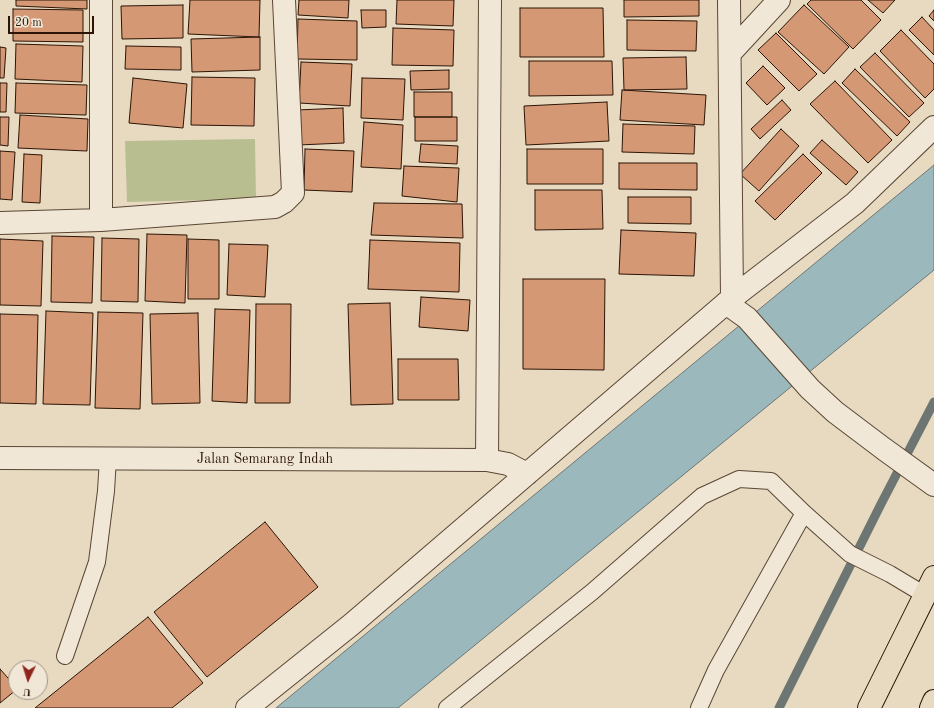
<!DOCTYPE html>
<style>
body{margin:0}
#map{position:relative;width:934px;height:708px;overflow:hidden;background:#e8dac1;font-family:"Old Standard TT",serif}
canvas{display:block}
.north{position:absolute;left:8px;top:660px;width:40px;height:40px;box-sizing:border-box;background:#f0e7d7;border:1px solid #a19383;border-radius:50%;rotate:184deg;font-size:11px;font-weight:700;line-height:16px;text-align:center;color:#2b1405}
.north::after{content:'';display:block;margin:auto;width:14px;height:18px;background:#8f2418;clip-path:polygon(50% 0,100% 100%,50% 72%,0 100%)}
.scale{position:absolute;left:8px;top:16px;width:86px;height:18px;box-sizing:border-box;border:2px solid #2b1405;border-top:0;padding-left:5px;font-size:12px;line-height:14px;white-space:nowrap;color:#2b1405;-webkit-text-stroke:3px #f0e7d7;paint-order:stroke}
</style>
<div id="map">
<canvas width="934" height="708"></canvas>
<div class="north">U</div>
<div class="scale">20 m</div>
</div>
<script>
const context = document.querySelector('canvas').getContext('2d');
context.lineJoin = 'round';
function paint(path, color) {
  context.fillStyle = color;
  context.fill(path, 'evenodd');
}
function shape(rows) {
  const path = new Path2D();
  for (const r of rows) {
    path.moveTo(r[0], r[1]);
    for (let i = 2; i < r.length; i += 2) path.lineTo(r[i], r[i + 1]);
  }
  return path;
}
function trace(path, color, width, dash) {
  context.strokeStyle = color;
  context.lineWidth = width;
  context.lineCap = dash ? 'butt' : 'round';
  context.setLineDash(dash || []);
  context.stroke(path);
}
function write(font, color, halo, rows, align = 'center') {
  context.font = font + ' "Old Standard TT",serif';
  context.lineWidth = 3;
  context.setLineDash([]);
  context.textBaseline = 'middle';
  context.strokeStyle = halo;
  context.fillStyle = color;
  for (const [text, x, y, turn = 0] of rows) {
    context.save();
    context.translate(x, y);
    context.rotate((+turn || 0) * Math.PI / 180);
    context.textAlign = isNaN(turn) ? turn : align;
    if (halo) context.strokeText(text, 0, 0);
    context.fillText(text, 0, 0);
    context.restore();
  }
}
paint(shape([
 [255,139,256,199,127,202,125,141]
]), '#b9be91');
const water = shape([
 [934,165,934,270,398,708,276,708,934,165]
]);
paint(water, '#9bb8bd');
trace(water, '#6e7673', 1);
trace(shape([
 [779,708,881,504,934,402]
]), '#6e7673', 9);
const building = shape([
 [16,0,87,0,87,9,16,6,16,0],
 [190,0,260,0,259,37,188,34,190,0],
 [299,0,349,0,348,18,298,15,299,0],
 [397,0,454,0,453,26,396,24,397,0],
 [624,0,699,0,699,16,624,17,624,0],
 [811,0,861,0,881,20,853,49,807,4,811,0],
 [868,0,895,0,883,13,868,0],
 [183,5,183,38,122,39,121,6,183,5],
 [804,5,849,47,824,74,778,32,804,5],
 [520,8,603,8,604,57,520,57,520,8],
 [13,9,83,10,83,42,13,41,13,9],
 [361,10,386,10,386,27,362,28,361,10],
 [934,10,934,21,929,16,934,10],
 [922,17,934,30,934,55,909,30,922,17],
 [298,19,357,21,357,60,297,59,298,19],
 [627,20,697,21,696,51,627,50,627,20],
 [393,28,454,30,453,66,392,65,393,28],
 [901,30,934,64,934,89,925,98,880,51,901,30],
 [776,33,817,74,799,91,758,50,776,33],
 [260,37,260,70,192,72,191,39,260,37],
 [16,44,83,46,82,82,15,79,16,44],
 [126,46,181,47,181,70,125,69,126,46],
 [0,47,6,48,4,78,0,78,0,47],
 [875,53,924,103,909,117,860,67,875,53],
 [686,57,687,89,624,90,623,58,686,57],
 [529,61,612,61,613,95,529,96,529,61],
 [301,62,352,64,350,106,299,103,301,62],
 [763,66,785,88,767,105,746,83,763,66],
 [855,69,910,122,897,136,842,83,855,69],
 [449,70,449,89,411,90,410,71,449,70],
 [192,77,255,78,254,126,191,125,192,77],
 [133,78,187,84,183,128,129,123,133,78],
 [362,78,405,79,403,120,361,118,362,78],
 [835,81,892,140,868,163,810,104,835,81],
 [0,83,7,83,6,112,0,112,0,83],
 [16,83,87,85,86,115,15,113,16,83],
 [622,90,706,95,704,125,620,120,622,90],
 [414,92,452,92,452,117,414,117,414,92],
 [782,100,791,110,760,139,751,129,782,100],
 [607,102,609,141,526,145,524,106,607,102],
 [343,108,344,143,298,145,297,110,343,108],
 [20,115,88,119,87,151,18,148,20,115],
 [0,117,9,117,8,146,0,145,0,117],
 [415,117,457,117,457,141,415,141,415,117],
 [364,122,403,125,401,169,361,167,364,122],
 [623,124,695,126,694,154,622,152,623,124],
 [781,129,799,146,759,191,740,174,781,129],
 [822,140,858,172,846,185,810,153,822,140],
 [421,144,458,146,457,164,419,162,421,144],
 [305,149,354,151,352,192,304,190,305,149],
 [527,149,603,149,603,184,527,184,527,149],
 [0,151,15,152,12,200,0,199,0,151],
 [24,154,42,155,40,203,22,202,24,154],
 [803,154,822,173,775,220,755,201,803,154],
 [619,163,697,163,697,190,619,189,619,163],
 [404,166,459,168,457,202,402,196,404,166],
 [535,190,602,190,603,229,535,230,535,190],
 [628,197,691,197,691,224,628,223,628,197],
 [374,203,462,204,463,238,371,235,374,203],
 [621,230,696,233,694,276,619,274,621,230],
 [147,234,187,235,185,303,145,301,147,234],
 [52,236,94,237,92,303,51,302,52,236],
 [102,238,139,239,138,302,101,301,102,238],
 [0,239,43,241,41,306,0,305,0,239],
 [188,239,219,240,219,299,188,299,188,239],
 [370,240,460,243,459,292,368,289,370,240],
 [229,244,268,245,265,297,227,295,229,244],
 [523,279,605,279,604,370,523,369,523,279],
 [421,297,470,300,468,331,419,327,421,297],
 [390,303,393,404,351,405,348,304,390,303],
 [256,304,291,304,290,403,255,403,256,304],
 [215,309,250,310,247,403,212,401,215,309],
 [46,311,93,313,90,405,43,404,46,311],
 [98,312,143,313,140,409,95,408,98,312],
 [198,313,200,403,152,404,150,314,198,313],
 [0,314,38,315,36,404,0,403,0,314],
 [398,359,458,359,459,400,398,400,398,359],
 [265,522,318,587,207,677,154,612,265,522],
 [148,617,203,683,172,708,35,708,148,617],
 [0,669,16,687,16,690,0,703,0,669]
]);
paint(building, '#d49875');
trace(building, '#2b1405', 1);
const service = shape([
 [65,656,97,562,106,491,108,458],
 [447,708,592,592,702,496,739,479,771,481,804,513,850,554,890,574,925,595],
 [699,708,716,670,804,513]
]);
const minor = shape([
 [101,0,101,220],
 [729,0,732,298],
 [731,52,779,0],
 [0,223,101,220,275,207,284,202,293,193,284,0],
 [726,303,747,318,810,389,835,412,884,449,934,485],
 [0,458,487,460,508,464,527,474],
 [487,460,490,0],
 [247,708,352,624,732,298,855,203,934,127]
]);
const trunk = shape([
 [869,708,934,577],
 [931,708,934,701]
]);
trace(service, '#5a4634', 18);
trace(minor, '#5a4634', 24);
trace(trunk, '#2b1405', 24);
trace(service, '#f0e7d7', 16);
trace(minor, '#f0e7d7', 22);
trace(trunk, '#e8dac1', 22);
write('14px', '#2b1405', '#f0e7d7', [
 ["Jalan Semarang Indah",265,459]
]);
</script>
